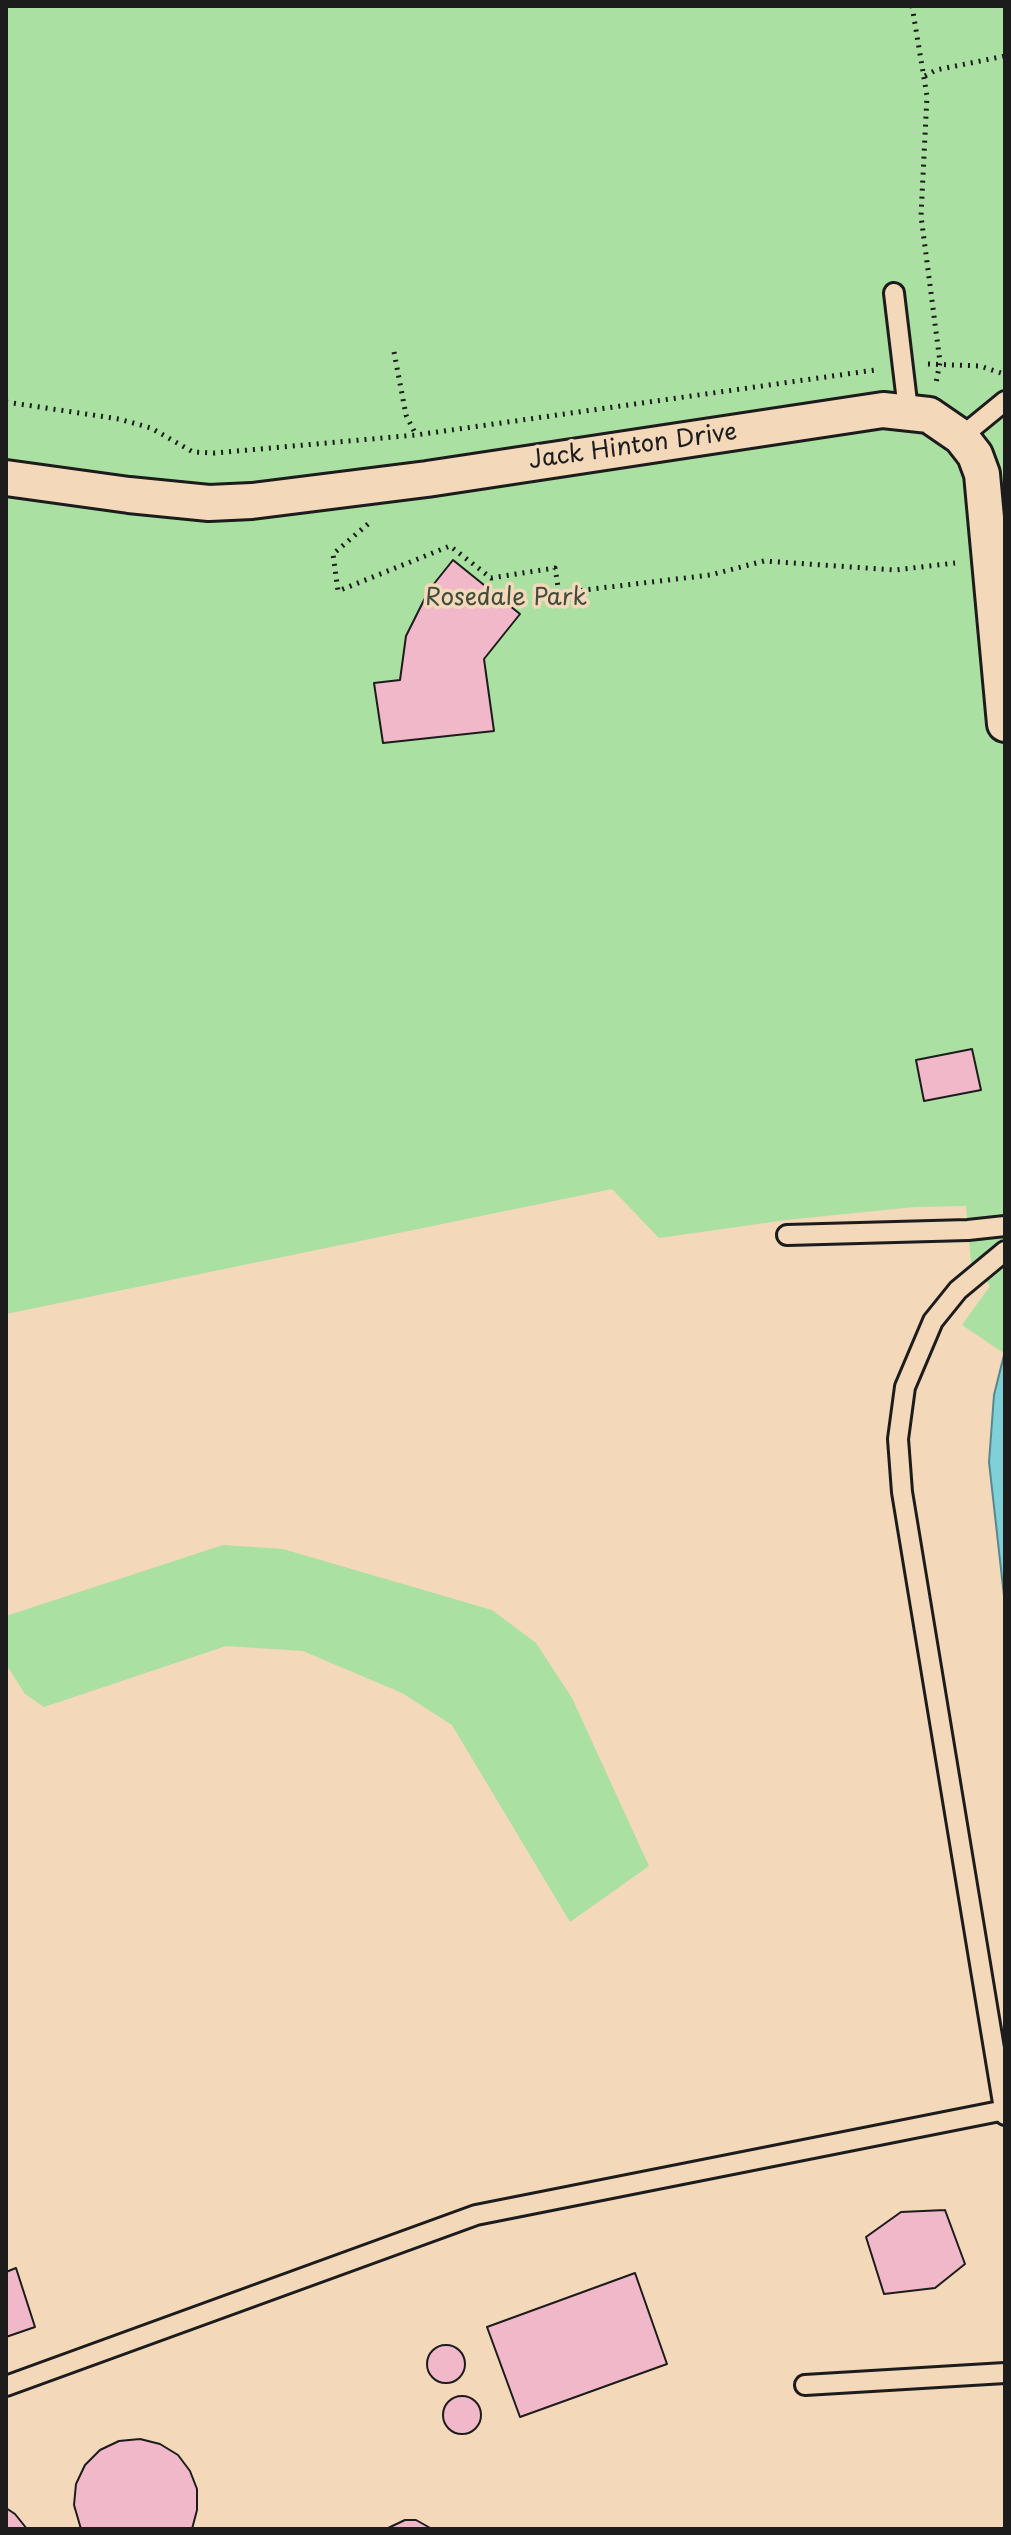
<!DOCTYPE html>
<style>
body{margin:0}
#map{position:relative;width:1011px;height:2535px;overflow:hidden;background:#f3d8ba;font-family:"Playpen Sans",sans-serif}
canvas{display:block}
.frame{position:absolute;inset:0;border:8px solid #1c1c1c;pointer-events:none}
</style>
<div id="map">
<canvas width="1011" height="2535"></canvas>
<div class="frame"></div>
</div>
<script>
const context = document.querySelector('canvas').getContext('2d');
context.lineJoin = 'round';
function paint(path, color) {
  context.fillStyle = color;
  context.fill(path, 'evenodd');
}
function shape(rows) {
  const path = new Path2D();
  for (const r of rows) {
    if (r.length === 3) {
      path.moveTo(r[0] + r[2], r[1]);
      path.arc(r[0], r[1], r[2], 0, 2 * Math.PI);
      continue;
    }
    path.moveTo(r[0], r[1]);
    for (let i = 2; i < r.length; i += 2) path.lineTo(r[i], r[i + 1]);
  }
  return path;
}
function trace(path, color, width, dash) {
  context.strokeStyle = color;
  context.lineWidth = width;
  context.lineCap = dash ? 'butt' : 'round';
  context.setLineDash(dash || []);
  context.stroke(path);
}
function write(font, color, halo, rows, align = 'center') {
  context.font = font + ' "Playpen Sans",sans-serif';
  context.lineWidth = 7;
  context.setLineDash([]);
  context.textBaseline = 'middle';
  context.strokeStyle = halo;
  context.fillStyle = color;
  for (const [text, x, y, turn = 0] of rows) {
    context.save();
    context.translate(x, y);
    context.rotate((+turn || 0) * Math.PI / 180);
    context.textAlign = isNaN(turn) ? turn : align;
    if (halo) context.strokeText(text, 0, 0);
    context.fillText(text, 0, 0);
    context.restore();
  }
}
paint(shape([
 [6,6,1005,6,1005,1354,962,1325,990,1286,971,1262,966,1206,915,1207,786,1220,659,1238,612,1189,6,1314],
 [223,1545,283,1549,492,1610,536,1643,572,1698,649,1866,570,1922,452,1725,402,1693,303,1651,226,1646,44,1707,25,1694,6,1664,6,1616]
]), '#aae0a2');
const water = shape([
 [1004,1355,1005,1354,1005,1605,989,1462,994,1395,1004,1355]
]);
paint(water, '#7fd0d7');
trace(water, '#57888c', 2);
const building = shape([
 [453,560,520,614,484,659,494,731,383,743,374,683,400,680,406,636,429,590,453,560],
 [972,1049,981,1090,924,1101,916,1060,972,1049],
 [945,2210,965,2264,935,2288,884,2294,866,2237,901,2212,945,2210],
 [16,2268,35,2327,6,2337,6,2272,16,2268],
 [635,2273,667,2364,520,2417,487,2327,635,2273],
 [446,2364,19],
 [462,2415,19],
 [140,2439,160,2444,178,2455,190,2471,197,2489,197,2510,192,2529,81,2529,74,2505,76,2484,85,2465,100,2450,119,2441,140,2439],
 [6,2508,15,2514,27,2529,6,2529,6,2508],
 [405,2520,416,2520,432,2529,386,2529,405,2520]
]);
paint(building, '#f1b8ca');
trace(building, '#1c1c1c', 2);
const lane = shape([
 [894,293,908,410],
 [961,437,1005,401],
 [787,1235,968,1230,1005,1226],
 [1005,1251,958,1290,933,1321,905,1387,898,1439,902,1492,1005,2115],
 [805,2385,1005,2373],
 [6,2386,476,2215,1005,2110]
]);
const street = shape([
 [6,478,129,495,209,503,252,501,427,479,883,410,929,415,961,437,975,455,982,474,1005,724]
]);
trace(lane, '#1c1c1c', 24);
trace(street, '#1c1c1c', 40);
trace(shape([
 [912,6,927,96,921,216,940,362,936,383],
 [925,76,936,70,1005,56],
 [394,352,406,415,416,435],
 [928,364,980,366,1001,373],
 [6,402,119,419,151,428,193,452,215,453,416,435,875,370],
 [368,524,333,554,338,591,450,546,491,578,555,568,559,593,710,575,764,561,895,570,955,563]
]), '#1c1c1c', 5, [2, 6]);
trace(lane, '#f3d8ba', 18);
trace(street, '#f3d8ba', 34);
write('24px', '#1c1c1c', '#f3d8ba', [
 ["Jack Hinton Drive",633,447,-8]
]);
write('24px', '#404d3e', '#f3d8ba', [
 ["Rosedale Park",506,598]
]);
</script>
